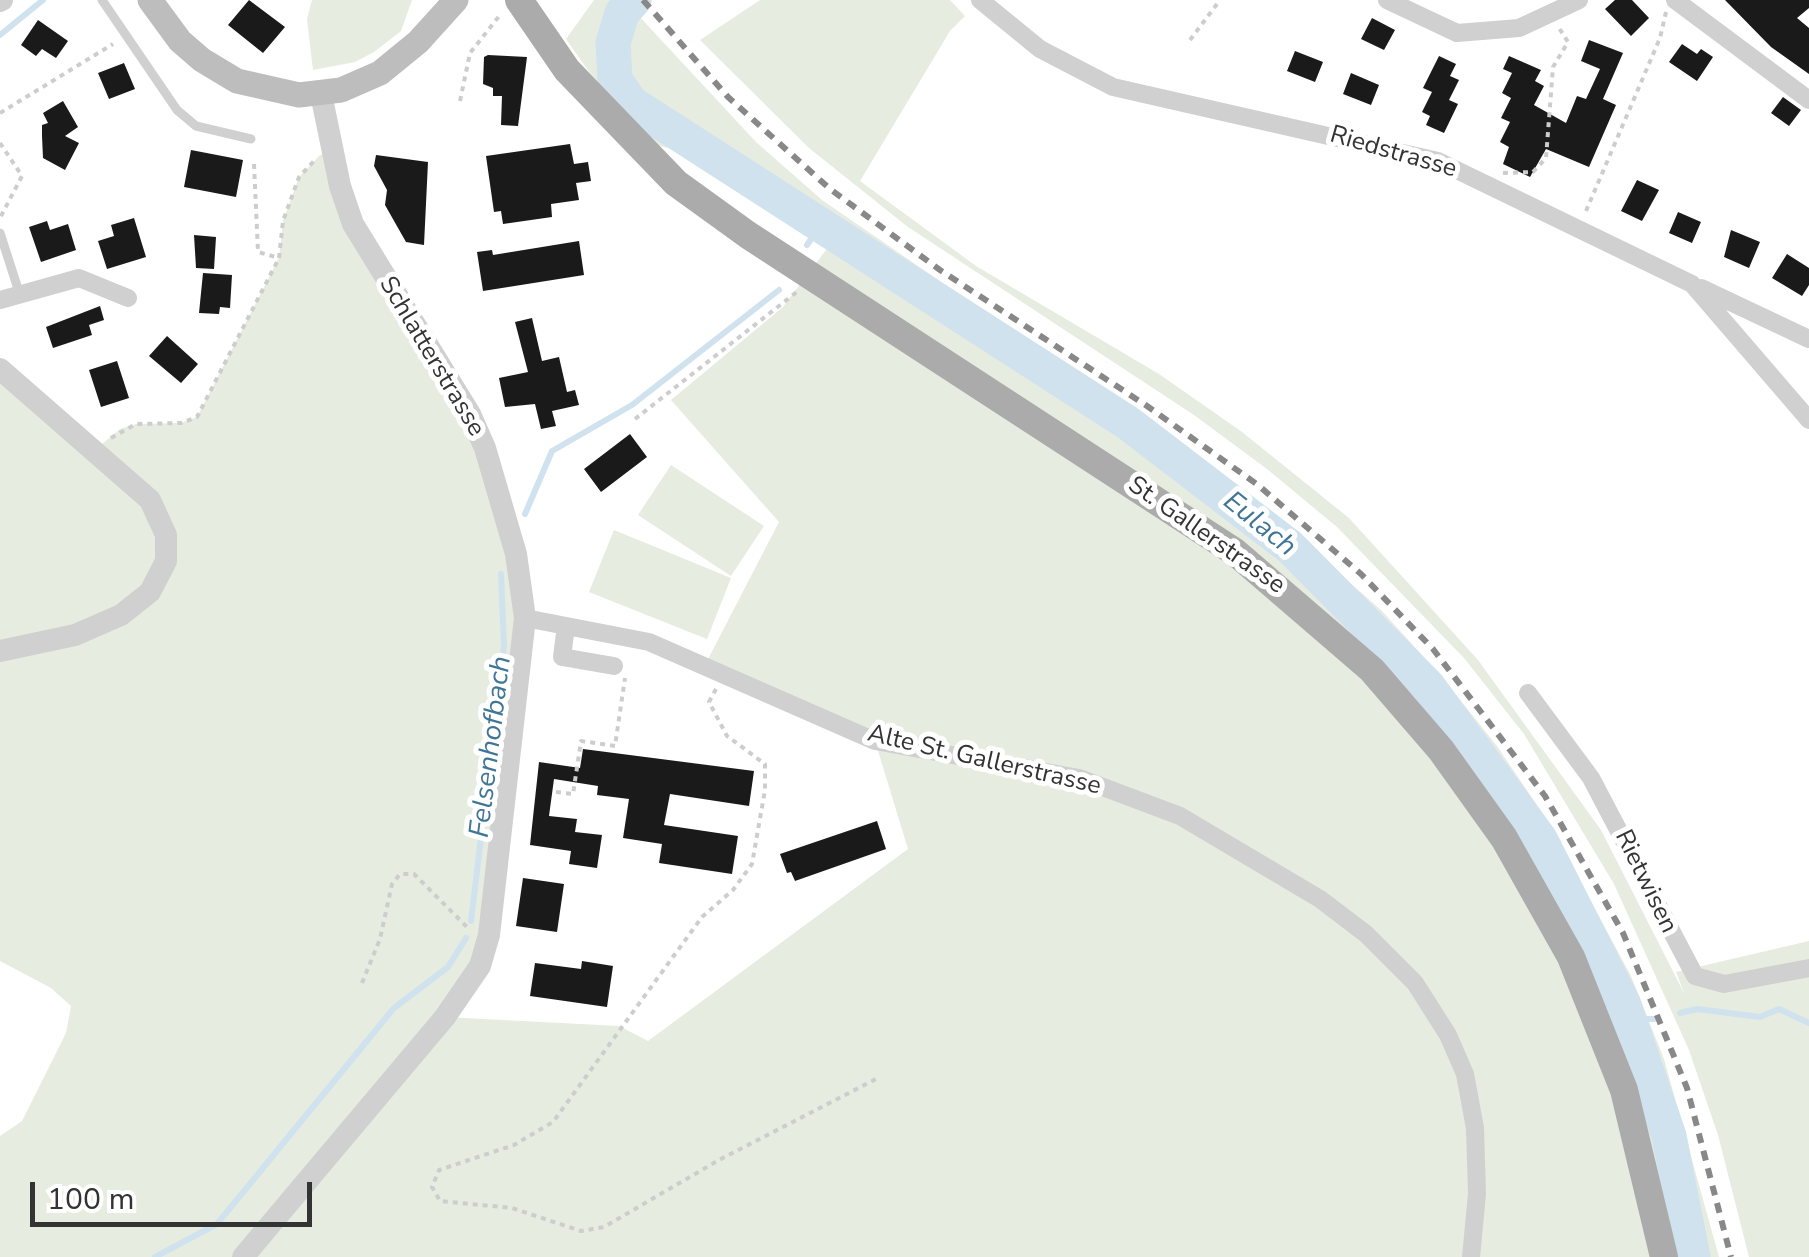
<!DOCTYPE html>
<style>
body{margin:0}
#map{position:relative;width:1809px;height:1257px;overflow:hidden;background:#fff;font-family:"Nunito Sans",sans-serif}
canvas{display:block}
.scale{position:absolute;left:30px;top:1182px;width:282px;height:45px;box-sizing:border-box;border:5px solid #333;border-top:0;padding-left:12px;font-size:30px;line-height:35px;white-space:nowrap;color:#333;-webkit-text-stroke:8px #fff;paint-order:stroke}
</style>
<div id="map">
<canvas width="1809" height="1257"></canvas>
<div class="scale">100 m</div>
</div>
<script>
const context = document.querySelector('canvas').getContext('2d');
context.lineJoin = 'round';
function paint(path, color) {
  context.fillStyle = color;
  context.fill(path, 'evenodd');
}
function shape(rows) {
  const path = new Path2D();
  for (const r of rows) {
    path.moveTo(r[0], r[1]);
    for (let i = 2; i < r.length; i += 2) path.lineTo(r[i], r[i + 1]);
  }
  return path;
}
function trace(path, color, width, dash) {
  context.strokeStyle = color;
  context.lineWidth = width;
  context.lineCap = dash ? 'butt' : 'round';
  context.setLineDash(dash || []);
  context.stroke(path);
}
function write(font, color, halo, rows, align = 'center') {
  context.font = font + ' "Nunito Sans",sans-serif';
  context.lineWidth = 10;
  context.setLineDash([]);
  context.textBaseline = 'middle';
  context.strokeStyle = halo;
  context.fillStyle = color;
  for (const [text, x, y, turn = 0] of rows) {
    context.save();
    context.translate(x, y);
    context.rotate((+turn || 0) * Math.PI / 180);
    context.textAlign = isNaN(turn) ? turn : align;
    if (halo) context.strokeText(text, 0, 0);
    context.fillText(text, 0, 0);
    context.restore();
  }
}
paint(shape([
 [312,0,412,0,401,31,374,52,355,62,313,70,307,19],
 [594,0,624,0,756,142,822,200,1248,493,1382,611,1441,676,1497,746,1547,820,1631,976,1664,1059,1719,1257,0,1257,0,1136,22,1121,66,1033,71,1006,51,988,0,961,0,369,96,449,120,429,136,424,181,423,197,417,279,258,283,221,299,177,320,155,333,152,340,186,470,414,525,618,489,935,445,1017,619,1026,648,1041,908,849,875,741,705,665,779,522,671,400,783,307,832,242,680,151,656,145,590,73,566,39],
 [760,0,950,0,965,16,950,31,860,181,976,266,1159,374,1242,432,1349,518,1478,660,1601,830,1684,993,1676,972,1809,941,1809,1257,1749,1257,1718,1135,1689,1050,1614,884,1524,734,1464,658,1337,527,1267,469,1194,415,908,227,809,148,700,40],
 [671,465,764,526,731,576,638,515],
 [614,530,731,578,707,639,589,592]
]), '#e6ecdf');
trace(shape([
 [0,35,43,0],
 [807,245,820,226],
 [525,514,552,451,632,405,779,290],
 [471,921,504,646,501,574],
 [1680,1013,1697,1009,1760,1017,1779,1009,1809,1023],
 [1629,1019,1654,1019],
 [155,1257,217,1224,394,1008,448,967,466,938]
]), '#cfe2ee', 6);
trace(shape([
 [634,0,622,13,613,43,615,80,631,103,1128,423,1290,547,1428,686,1540,839,1624,1005,1669,1136,1693,1257]
]), '#cfe2ee', 35);
paint(shape([
 [249,0,285,27,263,53,228,25],
 [1615,0,1632,0,1649,18,1631,36,1605,9],
 [1725,0,1809,0,1809,8,1797,18,1809,28,1809,74,1771,47],
 [1372,18,1395,30,1384,50,1361,39],
 [38,20,68,41,56,58,42,49,36,56,21,45],
 [1589,40,1623,53,1603,99,1616,105,1589,167,1546,149,1530,177,1503,164,1509,147,1500,142,1510,122,1501,118,1511,98,1502,93,1512,73,1503,69,1509,56,1541,70,1535,81,1544,86,1534,105,1566,123,1577,96,1586,99,1600,69,1581,61],
 [1682,44,1697,54,1701,49,1713,57,1697,81,1669,62],
 [1295,51,1323,62,1315,82,1287,71],
 [488,55,527,57,518,126,501,125,502,96,493,96,493,88,483,84,484,57],
 [1439,56,1456,64,1450,76,1459,80,1449,100,1458,104,1444,133,1426,125,1430,116,1422,112,1432,92,1423,88],
 [124,63,135,89,109,99,98,73],
 [1351,73,1379,85,1371,105,1343,94],
 [1783,97,1801,110,1789,126,1771,113],
 [63,101,78,127,65,136,79,143,65,170,43,158,42,136,42,125,48,123,43,113],
 [570,144,574,164,588,162,591,181,576,183,579,200,551,204,552,217,503,224,501,211,494,212,486,156],
 [191,150,243,160,236,197,184,187],
 [376,155,428,162,424,245,406,242,385,205,387,190,374,166],
 [1637,180,1659,190,1642,221,1621,211],
 [1678,212,1701,222,1692,243,1669,233],
 [134,218,146,257,107,269,98,241,114,236,111,225],
 [47,221,50,230,68,224,76,250,41,262,29,227],
 [1731,230,1760,242,1749,268,1724,257],
 [194,235,216,237,214,269,196,268],
 [579,241,584,275,483,291,477,252,492,250,493,255],
 [1787,254,1809,268,1809,285,1802,296,1772,278],
 [203,273,232,275,230,308,220,307,219,314,199,313],
 [100,306,104,320,89,325,92,335,53,348,46,327],
 [532,318,542,361,559,357,567,392,575,390,579,405,552,411,556,426,541,429,535,404,505,407,499,378,528,372,515,322],
 [167,336,198,364,181,383,149,356],
 [117,361,129,398,101,407,89,370],
 [630,434,647,457,601,492,584,469],
 [583,749,754,771,749,806,670,794,664,825,738,836,732,874,659,863,662,844,623,838,629,799,597,795,598,786,554,779,549,816,577,819,575,832,602,835,597,868,569,864,571,851,530,845,539,762,580,768],
 [877,821,886,849,795,881,791,872,787,873,780,854],
 [523,878,564,884,557,932,516,926],
 [582,961,613,966,607,1007,530,996,535,963,581,969]
]), '#1a1a1a');
trace(shape([
 [1190,40,1220,0],
 [460,101,470,53,500,15],
 [0,113,113,44],
 [0,143,22,176,0,218],
 [254,164,258,252,279,258,283,221,299,177,315,160],
 [1503,173,1533,172,1546,158,1553,67,1568,42,1559,28],
 [1586,211,1660,38,1666,12],
 [635,419,798,291],
 [111,438,136,424,181,423,197,417,279,258],
 [716,689,709,702,727,736,765,764,765,790,752,864,733,890,702,917,553,1122,514,1145,439,1170,432,1187,440,1201,512,1208,581,1231,604,1227,719,1160,876,1079],
 [556,792,573,794,581,741,615,746,625,678],
 [362,983,380,939,392,884,400,874,414,874,470,930]
]), '#cdcdcd', 4, [5, 5]);
trace(shape([
 [102,0,177,110,196,126,251,139],
 [0,233,19,292]
]), '#d0d0d0', 9);
trace(shape([
 [980,0,1040,49,1113,87,1438,161,1692,284,1809,420],
 [1387,0,1457,33,1519,28,1579,0],
 [1675,0,1809,100],
 [1701,288,1809,339],
 [0,300,79,278,128,298],
 [525,618,649,642,875,741,1079,778,1180,816,1320,899,1366,934,1415,983,1448,1035,1465,1074,1475,1128,1477,1194,1471,1257],
 [566,626,562,657,614,666],
 [1528,693,1591,778,1695,976,1724,984,1809,968]
]), '#d0d0d0', 18);
trace(shape([
 [0,1,2,0],
 [0,369,150,500,166,535,166,561,150,592,121,615,75,635,0,651],
 [243,1257,445,1017,480,966,489,935,525,618,516,554,485,448,470,414,353,224,340,186,321,94]
]), '#d0d0d0', 22);
trace(shape([
 [150,0,180,41,202,60,237,81,299,95,341,90,380,73,418,42,456,0]
]), '#bdbdbd', 25);
trace(shape([
 [519,0,567,70,676,183,748,235,1235,552,1372,670,1441,750,1504,838,1571,957,1624,1090,1664,1257]
]), '#ababab', 28);
trace(shape([
 [643,0,728,97,830,189,940,270,1147,406,1258,485,1361,574,1433,649,1545,796,1623,933,1687,1088,1731,1257]
]), '#888', 6, [10, 8]);
write('25px', '#333', '#fff', [
 ["Riedstrasse",1393,153,16],
 ["Schlatterstrasse",431,357,59],
 ["St. Gallerstrasse",1206,536,35],
 ["Alte St. Gallerstrasse",984,761,13],
 ["Rietwisen",1645,882,64]
]);
write('italic 28px', '#3f7597', '#fff', [
 ["Eulach",1259,525,39],
 ["Felsenhofbach",492,747,-83]
]);
</script>
